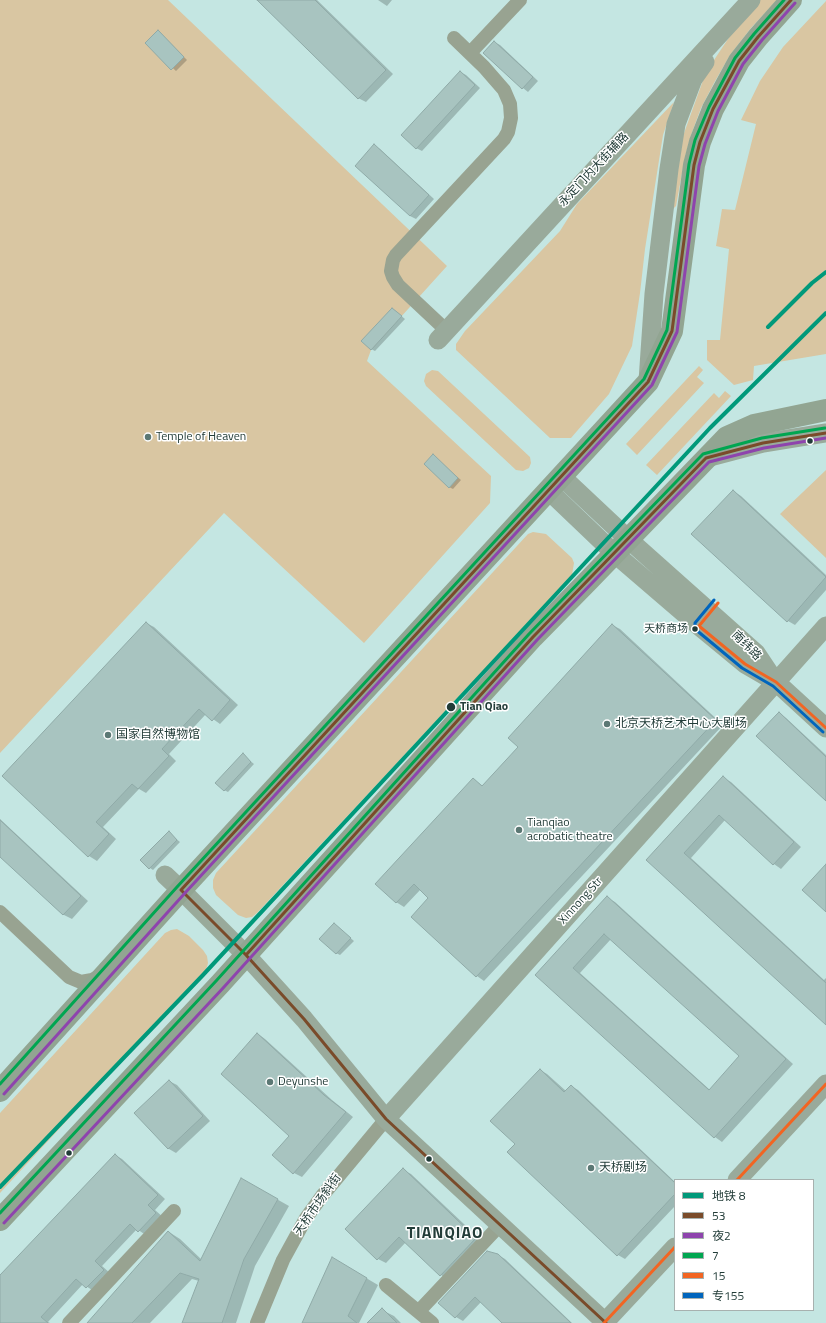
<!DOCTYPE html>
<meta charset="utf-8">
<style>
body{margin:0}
#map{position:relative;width:826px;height:1323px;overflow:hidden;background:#c4e6e2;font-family:"Titillium Web","Noto Sans SC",sans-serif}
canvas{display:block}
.legend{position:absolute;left:674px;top:1179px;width:140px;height:132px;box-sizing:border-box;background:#fff;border:1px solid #a7b1af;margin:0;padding:5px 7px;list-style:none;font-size:12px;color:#223c38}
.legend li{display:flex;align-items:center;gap:8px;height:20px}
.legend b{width:20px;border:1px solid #a7b1af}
</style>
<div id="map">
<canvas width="826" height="1323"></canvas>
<ul class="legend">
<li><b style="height:5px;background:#00997a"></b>地铁 8</li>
<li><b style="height:5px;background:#7a4b2a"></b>53</li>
<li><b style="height:5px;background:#8e44ad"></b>夜2</li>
<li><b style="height:5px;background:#00a651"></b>7</li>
<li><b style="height:5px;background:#f26522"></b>15</li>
<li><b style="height:5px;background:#0065bd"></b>专155</li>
</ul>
</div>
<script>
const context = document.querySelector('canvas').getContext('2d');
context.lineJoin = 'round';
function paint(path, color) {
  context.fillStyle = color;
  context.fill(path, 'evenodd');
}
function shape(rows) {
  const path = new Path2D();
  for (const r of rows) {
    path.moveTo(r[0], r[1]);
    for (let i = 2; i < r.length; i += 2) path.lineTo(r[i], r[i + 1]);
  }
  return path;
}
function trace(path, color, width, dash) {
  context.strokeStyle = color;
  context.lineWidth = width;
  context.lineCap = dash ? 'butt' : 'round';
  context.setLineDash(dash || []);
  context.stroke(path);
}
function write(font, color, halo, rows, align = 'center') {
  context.font = font + ' "Titillium Web","Noto Sans SC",sans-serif';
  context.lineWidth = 3;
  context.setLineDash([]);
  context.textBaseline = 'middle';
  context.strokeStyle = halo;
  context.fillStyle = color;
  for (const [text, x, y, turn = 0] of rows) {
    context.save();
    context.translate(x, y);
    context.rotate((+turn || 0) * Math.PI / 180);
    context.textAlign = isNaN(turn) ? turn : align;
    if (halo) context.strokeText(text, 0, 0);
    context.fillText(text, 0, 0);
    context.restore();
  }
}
paint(shape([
 [0,0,168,0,447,266,371,350,367,361,491,476,490,503,364,643,224,513,0,753],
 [759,0,777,0,751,28,730,55,714,83,701,108,691,135,685,157,676,206,672,210,683,136,706,72,742,18],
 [826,1,826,354,754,366,753,380,734,385,707,360,707,340,720,340,729,249,716,246,722,209,735,210,756,124,741,120,760,81,783,47],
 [674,102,663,135,645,249,640,293,632,346,609,394,571,438,550,438,456,350,456,344,465,331,560,231,577,204],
 [699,366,703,370,697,377,704,383,637,455,626,444],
 [432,370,438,371,530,457,531,463,529,468,523,471,516,470,426,386,424,381,426,374],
 [725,391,731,396,657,475,646,465,714,393,719,398],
 [826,470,826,558,780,514],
 [533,532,546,534,572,558,574,563,572,575,257,913,252,917,246,918,238,915,216,895,213,888,213,880,216,873,528,534],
 [177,929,189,936,203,950,207,956,208,963,206,970,0,1193,0,1113,165,933,171,930]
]), '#d9c6a2');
paint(shape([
 [258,0,317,0,393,74,366,102,358,98],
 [378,0,392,0,387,6],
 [158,31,187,60,176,71,146,43],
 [494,42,500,45,538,81,528,92,523,88,484,53],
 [460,72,466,75,480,88,422,151,416,148],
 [374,146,380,149,434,199,416,219,410,216],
 [393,309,405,319,375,351,371,349],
 [433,456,461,480,453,489,449,487],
 [733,491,741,496,826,575,826,590,795,625,788,621],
 [146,623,154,627,238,705,220,724,206,714,169,754,176,761,146,793,139,789,103,827,116,839,97,861,89,856,3,776],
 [612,625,620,629,723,725,484,981,477,976,413,917,430,898,421,889,404,907,396,902,473,779,483,786,519,747],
 [779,713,786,718,826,755,826,800],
 [243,755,254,764,228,792,224,790],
 [723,778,731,782,801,847,781,869,774,864,725,820,691,858,824,980,826,978,826,1023,647,860],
 [0,819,88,901,72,919,64,915,0,855],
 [169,833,180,842,153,870,150,868],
 [607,898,615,902,793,1064,722,1142,715,1137,536,975],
 [611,939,741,1056,710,1090,580,973],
 [334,924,354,941,340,955,336,953],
 [258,1034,265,1039,332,1100,353,1117,302,1177,294,1173,290,1136],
 [540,1070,547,1074,566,1091,571,1086,578,1090,675,1182,675,1206,625,1259,618,1255,516,1144],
 [169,1081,177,1085,210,1121,176,1153,169,1149,135,1113],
 [115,1155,122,1159,165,1199,155,1210,164,1218,147,1236,137,1229,102,1266,111,1274,95,1292,83,1284,48,1322,50,1323,0,1323,0,1276],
 [403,1170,411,1174,483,1242,448,1280,441,1275,406,1242,386,1263,378,1259,347,1229],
 [241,1179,289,1206,255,1266,236,1323,183,1323,199,1281,192,1279,150,1323,88,1323,169,1232,180,1239,202,1260],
 [498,1255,505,1259,572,1323,504,1323,481,1302,463,1321,456,1317],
 [332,1258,378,1285,359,1323,303,1323],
 [382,1310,394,1316,401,1323,368,1323]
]), '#0003');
const building = shape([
 [257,0,315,0,386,70,358,99,257,0],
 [158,30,184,57,171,70,145,43,158,30],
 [494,41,533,77,522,89,483,53,494,41],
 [460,71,475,85,416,149,401,135,460,71],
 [374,144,429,195,410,216,355,166,374,144],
 [392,308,402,316,371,350,361,341,392,308],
 [433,454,458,478,449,488,424,464,433,454],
 [733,490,826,577,787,622,691,534,733,490],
 [146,622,230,700,212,721,199,709,162,749,169,756,138,789,132,784,96,822,109,834,88,857,2,776,146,622],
 [612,624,716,720,476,977,411,917,428,898,414,884,396,903,375,884,473,778,482,786,518,747,508,738,612,624],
 [779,712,826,757,826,801,756,736,779,712],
 [243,753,251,762,224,791,215,783,243,753],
 [723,776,794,842,773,865,719,815,684,853,826,983,826,1025,646,860,723,776],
 [0,820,81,896,63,915,0,857,0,820],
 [169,831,177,840,149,869,140,860,169,831],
 [826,864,826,912,802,890,826,864],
 [607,896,786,1059,714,1138,535,975,607,896],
 [604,934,739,1056,709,1090,573,968,604,934],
 [334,923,351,938,336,954,319,939,334,923],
 [257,1033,324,1095,346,1112,293,1174,272,1155,289,1136,221,1074,257,1033],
 [540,1069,564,1092,571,1085,675,1183,675,1194,617,1256,507,1152,515,1144,490,1121,540,1069],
 [169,1080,203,1116,168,1149,134,1113,169,1080],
 [115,1154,158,1195,148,1205,156,1213,138,1232,130,1224,95,1261,104,1270,86,1288,76,1279,41,1317,48,1323,0,1323,0,1275,115,1154],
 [403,1168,476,1238,440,1276,399,1237,377,1260,345,1229,403,1168],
 [241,1178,278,1199,244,1259,222,1323,182,1323,199,1279,180,1273,132,1323,87,1323,168,1231,200,1261,241,1178],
 [487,1251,498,1254,571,1323,502,1323,475,1297,455,1318,438,1303,487,1251],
 [332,1257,367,1278,348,1316,357,1323,302,1323,332,1257],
 [382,1308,397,1323,367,1323,382,1308]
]);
paint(building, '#a8c4c0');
trace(building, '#8faaa7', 1);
trace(shape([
 [470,53,520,0],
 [447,331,398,285,393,277,391,271,393,260,396,255,504,139,508,132,511,118,510,104,504,90,484,67,454,38],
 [0,912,69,977,81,982,92,980,101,975],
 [386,1285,432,1323],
 [419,1311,500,1225],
 [69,1323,174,1211],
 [257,1323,283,1260,306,1218,322,1196,386,1119]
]), '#98a391', 14);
trace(shape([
 [438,340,751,0],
 [648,381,654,294,669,169,676,124,693,79,705,62],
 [706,458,763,443,826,433],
 [562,477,628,539,756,653,772,677],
 [548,490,614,553,699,626,745,664,776,682,826,728],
 [165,875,181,890,246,955,304,1019,386,1119,606,1323],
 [386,1119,826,626],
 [737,1180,826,1084],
 [604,1323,675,1247]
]), '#99aa9b', 19);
trace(shape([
 [0,1091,181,890,648,382,672,331,694,165,700,142,713,109,739,61,758,37,791,0],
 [0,1220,220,984,533,637,587,582,727,437,754,425,826,410]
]), '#92a592', 22);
trace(shape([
 [246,955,533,637,706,458,763,443,826,433],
 [606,1323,386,1119,304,1019,246,955,181,890,648,382,672,331,694,165,700,142,713,109,739,61,758,37,791,0]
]), '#7a4b2a', 3);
trace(shape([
 [4,1094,185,893,652,385,677,332,699,166,705,144,718,111,743,64,762,40,795,3],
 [4,1223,224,987,537,640,709,462,764,448,826,438]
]), '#8e44ad', 3);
trace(shape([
 [0,1084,177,887,644,379,667,330,689,164,695,140,709,107,735,58,754,34,784,0],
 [0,1213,216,981,529,634,703,454,762,438,825,428]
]), '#00a651', 3);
trace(shape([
 [718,603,699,626,745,664,776,682,826,728],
 [737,1180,826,1084],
 [604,1323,675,1247]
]), '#f26522', 3);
trace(shape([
 [714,600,695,623,695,629,742,668,773,686,823,732]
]), '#0065bd', 3);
trace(shape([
 [768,327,812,283,826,272],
 [0,1187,203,975,710,428,826,313]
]), '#00997a', 4);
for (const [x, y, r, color] of [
 [148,437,4,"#5b7874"],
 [810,441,3.5,"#223c38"],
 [695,629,3.5,"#223c38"],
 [451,707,5,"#223c38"],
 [607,724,4,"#5b7874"],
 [108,735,4,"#5b7874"],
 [519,830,4,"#5b7874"],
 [270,1082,4,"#5b7874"],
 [69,1153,3.5,"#223c38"],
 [429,1159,3.5,"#223c38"],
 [591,1168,4,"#5b7874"]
]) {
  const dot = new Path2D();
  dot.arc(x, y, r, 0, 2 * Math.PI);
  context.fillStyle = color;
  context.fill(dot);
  trace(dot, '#fff', 1.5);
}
write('11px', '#223c38', '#fff', [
 ["天桥商场",688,629]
], 'right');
write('12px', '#223c38', '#fff', [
 ["永定门内大街辅路",594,170,-47],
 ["南纬路",746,646,45],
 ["Xinnong Str",581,901,-48],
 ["天桥市场斜街",318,1205,-55]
]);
write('12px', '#223c38', '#fff', [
 ["Temple of Heaven",156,437],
 ["北京天桥艺术中心大剧场",615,724],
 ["国家自然博物馆",116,735],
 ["Tianqiao",527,823],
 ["acrobatic theatre",527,837],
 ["Deyunshe",278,1082],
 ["天桥剧场",599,1168]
], 'left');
write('bold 12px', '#223c38', '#fff', [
 ["Tian Qiao",460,707]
], 'left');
context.letterSpacing = '1px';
write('bold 16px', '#223c38', '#fff', [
 ["TIANQIAO",445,1234]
]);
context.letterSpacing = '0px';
</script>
